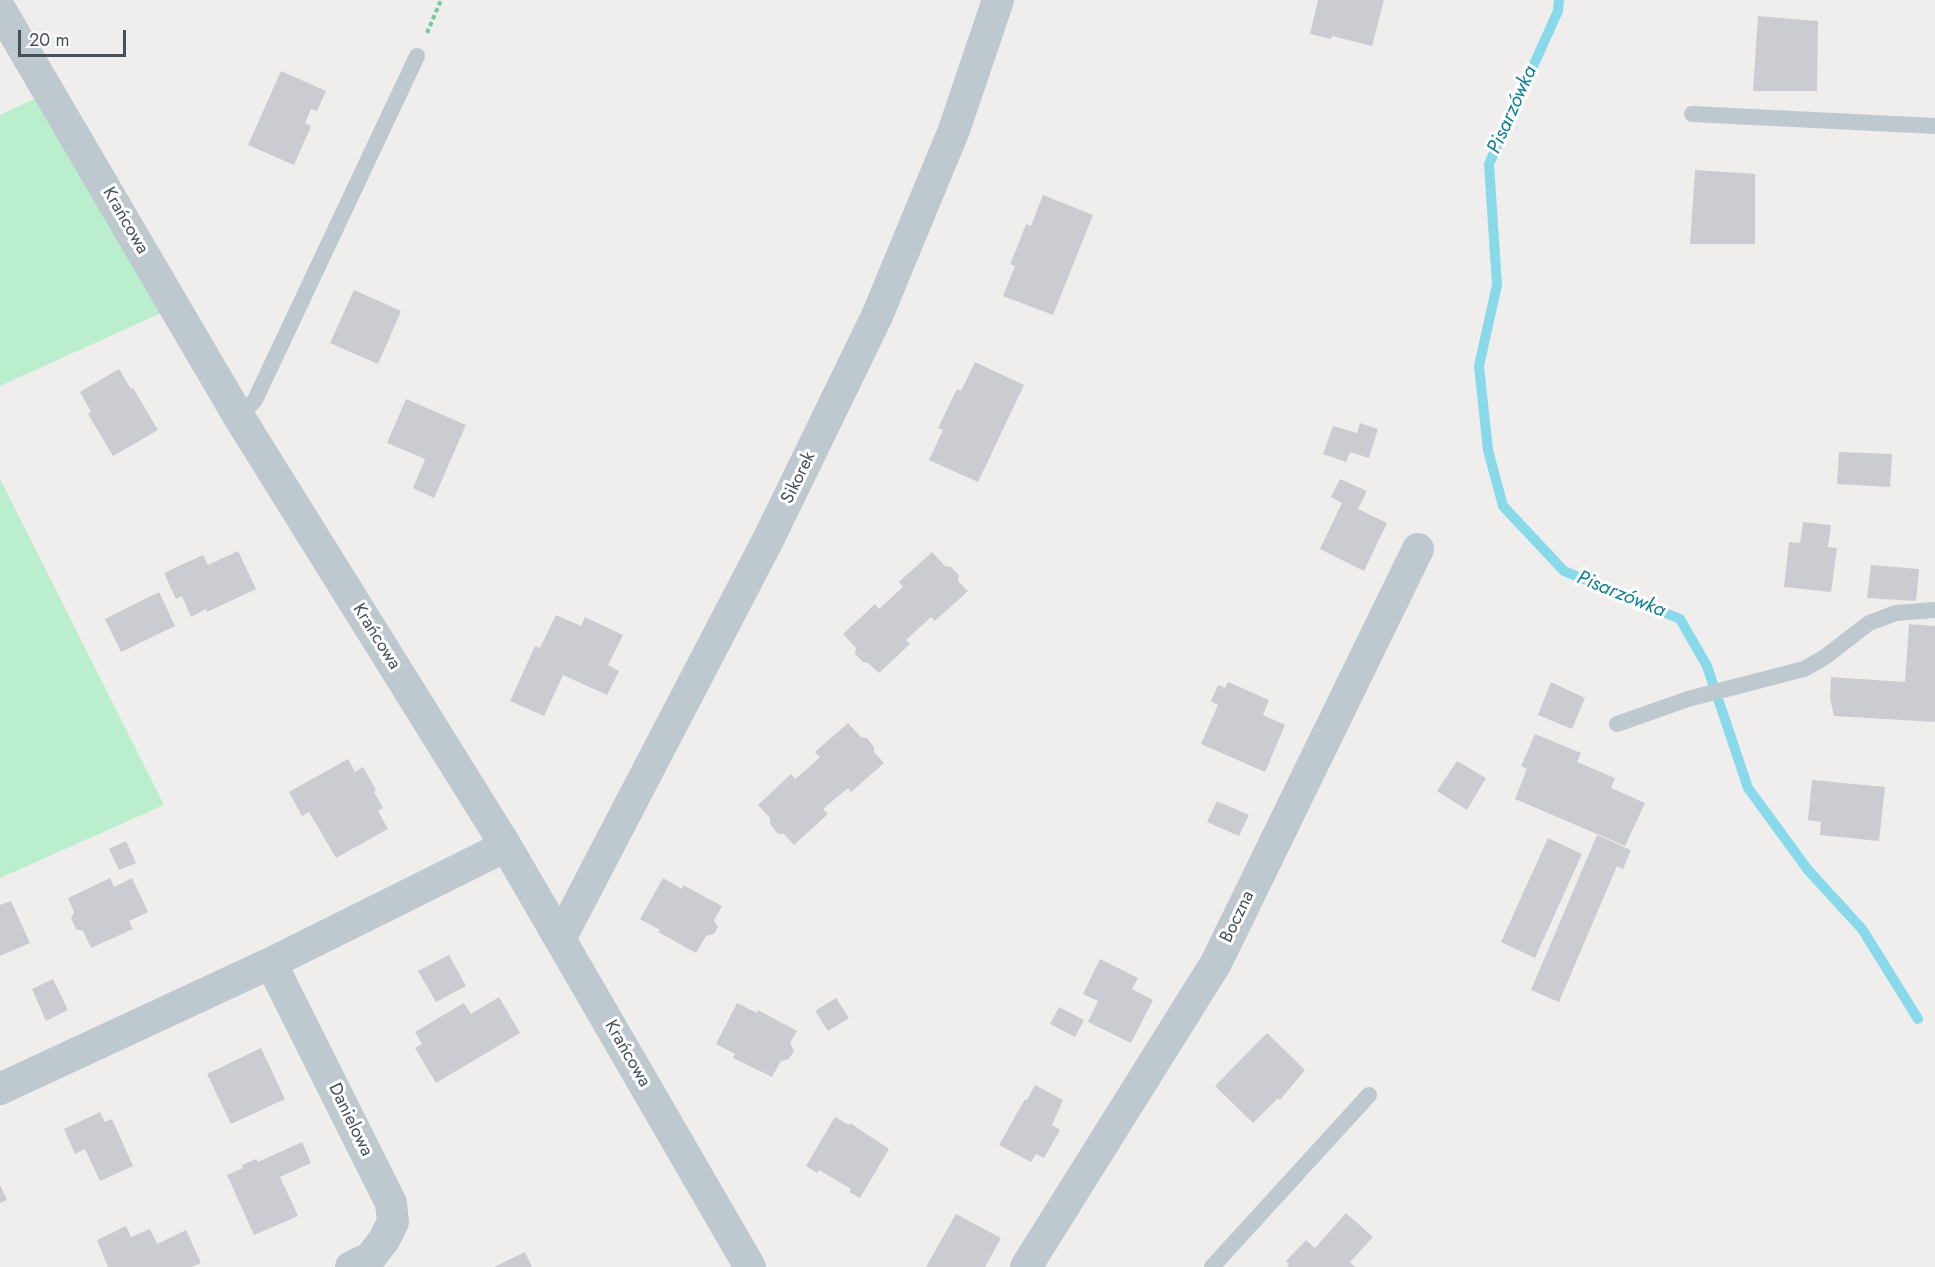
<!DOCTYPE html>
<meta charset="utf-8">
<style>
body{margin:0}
#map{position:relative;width:1935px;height:1267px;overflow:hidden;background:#f0eded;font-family:Jost,sans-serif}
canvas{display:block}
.scale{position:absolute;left:18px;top:30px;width:108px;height:27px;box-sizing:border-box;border:3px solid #45515a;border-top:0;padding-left:8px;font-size:18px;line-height:21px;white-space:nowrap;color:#45515a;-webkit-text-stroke:4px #fff;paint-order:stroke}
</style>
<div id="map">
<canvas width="1935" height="1267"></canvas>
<div class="scale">20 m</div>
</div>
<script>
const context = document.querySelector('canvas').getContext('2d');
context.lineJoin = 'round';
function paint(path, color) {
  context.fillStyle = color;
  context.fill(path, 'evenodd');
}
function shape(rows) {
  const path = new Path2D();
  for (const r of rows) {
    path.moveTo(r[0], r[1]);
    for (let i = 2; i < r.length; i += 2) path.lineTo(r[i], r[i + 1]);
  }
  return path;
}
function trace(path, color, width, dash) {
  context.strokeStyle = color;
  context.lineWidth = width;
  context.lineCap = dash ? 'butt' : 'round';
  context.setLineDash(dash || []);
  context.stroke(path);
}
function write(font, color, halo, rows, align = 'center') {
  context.font = font + ' Jost,sans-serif';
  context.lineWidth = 6;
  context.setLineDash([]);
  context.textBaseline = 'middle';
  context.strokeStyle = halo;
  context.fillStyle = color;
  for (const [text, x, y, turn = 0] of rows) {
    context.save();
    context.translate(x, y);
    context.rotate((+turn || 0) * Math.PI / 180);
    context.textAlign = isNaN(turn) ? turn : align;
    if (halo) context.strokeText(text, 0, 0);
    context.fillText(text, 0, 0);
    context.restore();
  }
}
paint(shape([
 [34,99,161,313,0,386,0,115],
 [0,479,164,805,0,878]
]), '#bec');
trace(shape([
 [1559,0,1558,11,1489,164,1497,285,1479,366,1488,450,1503,506,1564,571,1680,619,1707,666,1748,788,1808,870,1862,929,1918,1019]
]), '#88daea', 10);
paint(shape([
 [1318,0,1384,0,1372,46,1332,36,1331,39,1310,34],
 [1758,16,1818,21,1817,91,1753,91],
 [281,71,326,91,317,111,311,109,305,123,311,126,294,165,248,145],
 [1695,170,1755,174,1755,244,1690,244],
 [1043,195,1093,215,1053,315,1003,296,1015,266,1010,264,1018,245,1026,224,1031,226],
 [354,290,401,311,378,364,330,343],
 [975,362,1024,385,978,482,929,460,943,430,938,428,957,389,961,391],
 [119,369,131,389,133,388,158,430,113,456,88,414,91,412,80,392],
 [406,399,466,425,434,498,413,488,425,459,387,443],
 [1360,423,1378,429,1369,458,1350,452,1346,462,1323,454,1333,426,1357,433],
 [1839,452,1892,454,1890,487,1837,484],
 [1340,479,1367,491,1358,509,1387,523,1364,571,1320,549,1342,503,1331,497],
 [1803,522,1831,525,1828,547,1837,548,1831,592,1784,587,1789,542,1800,543],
 [238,551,256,589,207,612,206,609,191,617,182,596,176,599,164,573,203,555,208,565],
 [932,552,945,566,951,567,959,575,958,581,968,591,935,621,931,617,906,640,910,644,879,673,868,663,863,662,855,654,856,648,843,634,875,604,879,609,903,587,899,582],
 [1871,565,1919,569,1916,601,1867,598],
 [159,592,175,626,121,652,105,619],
 [556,615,581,626,585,617,623,635,608,665,619,671,607,695,563,675,544,716,510,701,535,646,540,648],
 [1909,624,1935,626,1935,722,1834,716,1830,698,1831,677,1905,682],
 [1228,682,1269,700,1263,715,1285,725,1265,772,1201,744,1218,705,1211,701,1218,685,1225,688],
 [1551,682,1585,698,1572,729,1538,715],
 [848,723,861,737,867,738,874,747,874,752,884,763,851,792,848,788,823,809,828,814,794,845,784,834,778,834,770,824,770,818,758,805,791,774,795,779,807,769,820,757,815,752],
 [1535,734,1581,753,1577,762,1615,778,1611,788,1645,803,1625,846,1515,799,1527,769,1521,766],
 [348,759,355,772,363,767,376,790,374,792,383,808,378,811,388,829,336,858,309,812,302,816,289,792],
 [1457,761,1486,778,1467,810,1437,791],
 [1812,780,1885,787,1879,841,1820,835,1821,822,1808,820],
 [1217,801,1249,815,1239,836,1207,822],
 [1597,835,1631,850,1623,869,1617,866,1559,1002,1531,990],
 [1548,838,1582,854,1535,958,1501,942],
 [126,841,136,863,119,870,109,849],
 [110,878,114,887,132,878,148,912,129,921,133,929,91,948,83,931,76,929,71,918,74,912,68,898],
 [663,878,682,889,683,885,722,906,714,920,718,927,714,934,706,936,696,953,658,932,660,930,640,919],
 [11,901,30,943,0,956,0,905],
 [449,955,466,986,436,1002,418,971],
 [1100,959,1138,978,1132,989,1153,1000,1131,1043,1088,1022,1098,1001,1083,994],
 [53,979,68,1010,46,1021,32,989],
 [499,997,520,1033,436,1083,415,1048,422,1044,415,1032,464,1003,471,1014],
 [836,998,849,1018,828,1031,815,1011],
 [737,1003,757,1013,758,1010,797,1031,790,1043,794,1051,789,1059,781,1061,772,1077,733,1058,735,1054,716,1044],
 [1059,1007,1084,1020,1075,1037,1050,1024],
 [1267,1033,1305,1070,1280,1100,1278,1098,1253,1123,1215,1086],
 [261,1048,285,1099,231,1124,207,1074],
 [1035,1085,1063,1100,1052,1125,1060,1130,1044,1158,1036,1154,1031,1162,999,1145,1025,1099,1027,1100],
 [100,1112,105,1122,112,1119,133,1166,100,1181,85,1149,75,1154,64,1129],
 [835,1117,849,1125,850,1123,889,1149,860,1198,849,1192,851,1189,819,1170,817,1173,806,1166],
 [302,1142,311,1163,280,1177,298,1216,254,1235,227,1175,243,1168,242,1165,256,1159,258,1162],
 [0,1185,7,1200,0,1203],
 [1346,1213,1373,1237,1350,1262,1355,1267,1287,1267,1289,1264,1286,1261,1306,1240,1315,1248],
 [956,1214,1001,1238,985,1267,926,1267],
 [126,1226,131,1237,150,1229,157,1244,186,1230,201,1263,191,1267,108,1267,97,1240],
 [525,1252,532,1267,494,1267]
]), '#caccd2');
trace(shape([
 [427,33,441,0]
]), '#73cb9c', 4, [4.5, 3]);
trace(shape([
 [1692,114,1935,126],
 [239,417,255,400,417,56],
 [1617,724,1688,699,1804,669,1825,657,1869,623,1896,613,1935,610],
 [1212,1267,1369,1095]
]), '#bdc8cf', 16);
trace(shape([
 [0,9,239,417,506,846,750,1267],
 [560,939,768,540,877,316,954,130,998,0],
 [271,963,391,1203,393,1222,384,1240,370,1258,351,1267],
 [0,1089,271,963,506,846],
 [1026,1267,1216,963,1418,549]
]), '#bdc8cf', 32);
write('18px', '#45515a', '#fff', [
 ["Krańcowa",125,221,60],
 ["Sikorek",799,478,-64],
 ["Krańcowa",376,637,58],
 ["Boczna",1238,917,-64],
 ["Krańcowa",627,1054,60],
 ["Danielowa",350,1120,64]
]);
write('italic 20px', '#0e7f95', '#fff', [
 ["Pisarzówka",1513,110,-66],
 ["Pisarzówka",1621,595,22]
]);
</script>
